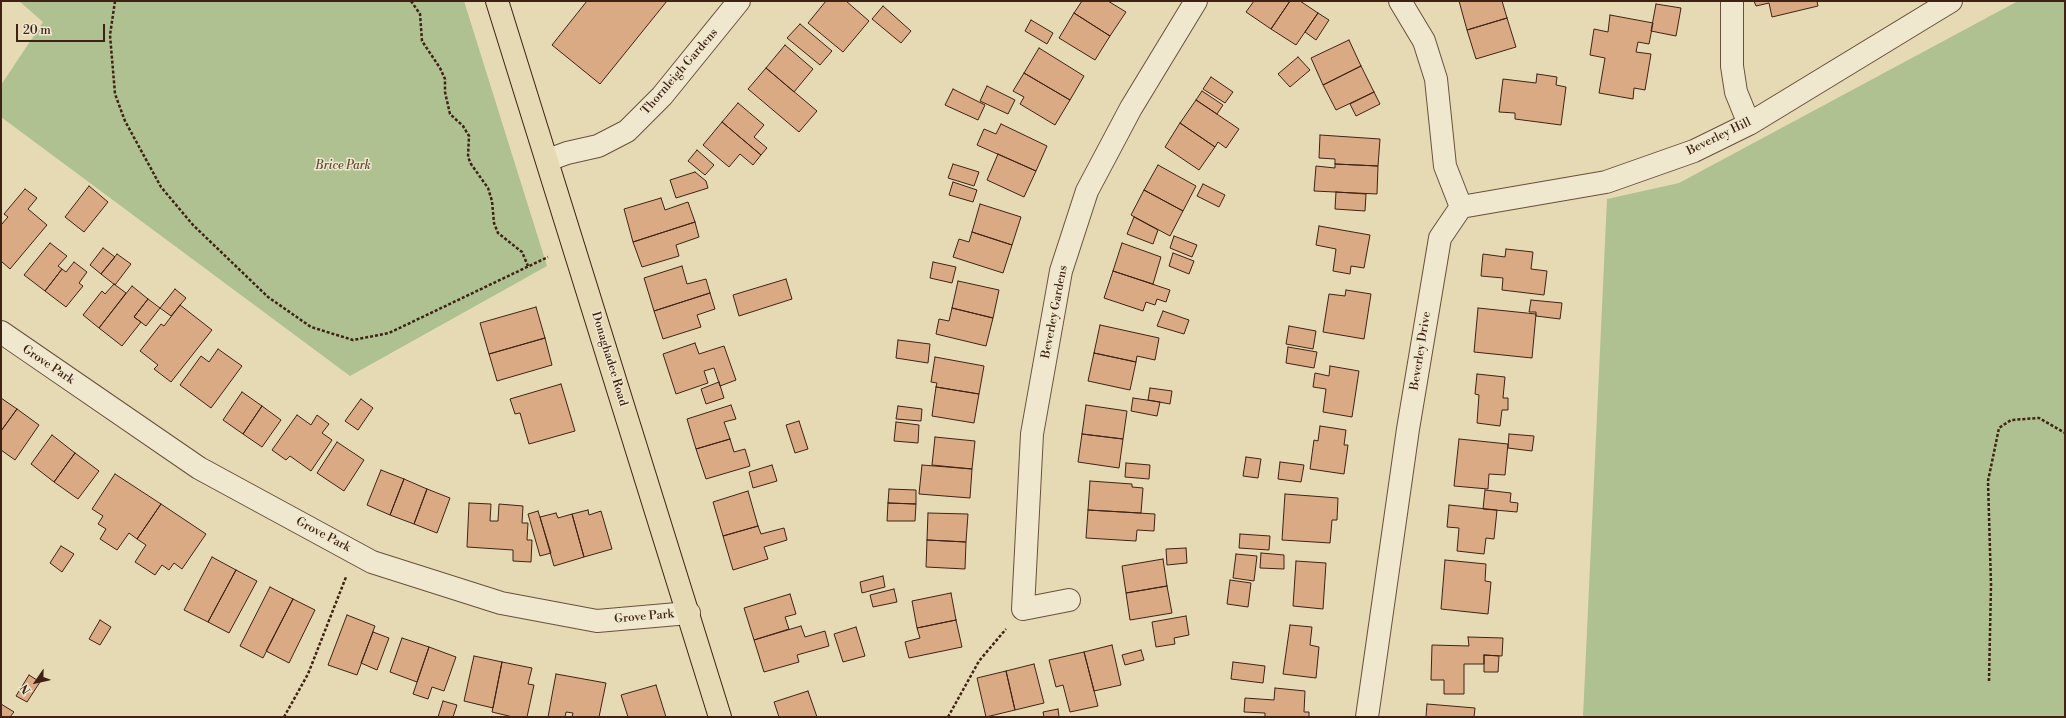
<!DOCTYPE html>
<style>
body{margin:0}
#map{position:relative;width:2066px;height:718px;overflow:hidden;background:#e6dab4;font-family:"Libre Bodoni",serif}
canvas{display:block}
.frame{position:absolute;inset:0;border:2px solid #3f2214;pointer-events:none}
.north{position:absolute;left:16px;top:662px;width:40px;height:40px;-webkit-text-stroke:3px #efe7ce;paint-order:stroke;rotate:236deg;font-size:11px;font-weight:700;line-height:16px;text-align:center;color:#3f2214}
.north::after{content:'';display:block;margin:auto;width:14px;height:18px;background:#3f2214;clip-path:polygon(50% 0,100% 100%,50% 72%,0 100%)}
.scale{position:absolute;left:16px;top:24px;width:89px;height:18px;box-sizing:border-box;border:2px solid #3f2214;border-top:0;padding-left:5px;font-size:12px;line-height:14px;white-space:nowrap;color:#3f2214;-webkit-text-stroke:3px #efe7ce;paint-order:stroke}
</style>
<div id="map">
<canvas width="2066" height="718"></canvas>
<div class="frame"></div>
<div class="north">N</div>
<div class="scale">20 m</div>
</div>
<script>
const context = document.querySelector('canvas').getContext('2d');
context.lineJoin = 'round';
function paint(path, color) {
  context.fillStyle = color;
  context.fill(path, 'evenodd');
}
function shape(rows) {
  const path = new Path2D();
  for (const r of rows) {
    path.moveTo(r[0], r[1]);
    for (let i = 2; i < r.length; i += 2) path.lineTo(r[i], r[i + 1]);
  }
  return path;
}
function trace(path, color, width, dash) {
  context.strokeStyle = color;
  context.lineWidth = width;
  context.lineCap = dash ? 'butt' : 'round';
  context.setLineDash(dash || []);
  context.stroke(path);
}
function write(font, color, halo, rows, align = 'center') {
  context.font = font + ' "Libre Bodoni",serif';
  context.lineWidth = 3;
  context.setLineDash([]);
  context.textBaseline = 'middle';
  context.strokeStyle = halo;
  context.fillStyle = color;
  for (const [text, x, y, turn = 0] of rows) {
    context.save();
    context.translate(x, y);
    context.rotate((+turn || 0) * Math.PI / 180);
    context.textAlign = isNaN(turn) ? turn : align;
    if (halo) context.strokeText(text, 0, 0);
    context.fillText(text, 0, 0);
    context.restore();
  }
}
paint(shape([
 [19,1,464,1,547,266,350,376,1,117,1,85,43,22],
 [2018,1,2065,1,2065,717,1583,717,1607,199,1679,183]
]), '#afc191');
const building = shape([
 [587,1,667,1,600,84,552,45,587,1],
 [826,1,846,1,869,21,843,52,808,23,826,1],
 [1082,1,1108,1,1126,12,1110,36,1074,13,1082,1],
 [1254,1,1290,1,1271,29,1246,12,1254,1],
 [1290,1,1300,1,1318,13,1296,45,1271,29,1290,1],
 [1459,1,1502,1,1507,18,1467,30,1459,1],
 [1754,1,1817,1,1818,6,1772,17,1769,3,1756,6,1754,1],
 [1656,4,1681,8,1676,36,1651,31,1656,4],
 [883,6,911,31,901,43,872,19,883,6],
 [1074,13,1110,36,1095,60,1059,38,1074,13],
 [1318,13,1329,20,1316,40,1305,32,1318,13],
 [1610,15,1653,23,1649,44,1638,42,1636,52,1651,54,1645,90,1634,88,1633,99,1599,93,1605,58,1590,55,1594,29,1608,32,1610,15],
 [1507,18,1516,47,1476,59,1467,30,1507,18],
 [1031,20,1053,33,1047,44,1025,31,1031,20],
 [800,24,832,51,820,65,787,38,800,24],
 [1349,40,1361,66,1323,85,1311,58,1349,40],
 [785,45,813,69,794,92,766,68,785,45],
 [1039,48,1084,76,1070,100,1024,73,1039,48],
 [1298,57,1310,70,1290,87,1278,74,1298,57],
 [1361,66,1374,92,1336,110,1323,85,1361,66],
 [766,68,817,111,799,132,748,89,766,68],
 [1024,73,1070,100,1055,125,1020,104,1024,97,1013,91,1024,73],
 [1537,74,1557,77,1556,85,1566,87,1561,125,1515,119,1515,113,1499,112,1503,79,1536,83,1537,74],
 [1211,77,1233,92,1225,103,1203,89,1211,77],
 [987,86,1015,100,1008,114,980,101,987,86],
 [953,89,985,105,978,120,945,105,953,89],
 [1202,91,1223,105,1217,114,1196,100,1202,91],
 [1374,92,1380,104,1356,116,1350,104,1374,92],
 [1196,100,1239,129,1226,148,1218,142,1215,147,1180,123,1196,100],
 [738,103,764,125,754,137,767,148,761,155,722,122,738,103],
 [722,122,761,155,753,165,740,154,729,167,703,145,722,122],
 [1180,123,1215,147,1199,170,1165,147,1180,123],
 [1001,124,1047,146,1036,171,977,145,984,129,996,134,1001,124],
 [1320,135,1380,139,1378,166,1335,164,1335,159,1319,158,1320,135],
 [697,150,714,165,705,175,688,161,697,150],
 [998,154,1036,171,1024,197,987,180,998,154],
 [953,164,979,172,974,186,948,178,953,164],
 [1335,164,1378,166,1377,194,1314,191,1316,166,1335,168,1335,164],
 [1158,165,1196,186,1183,211,1144,190,1158,165],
 [695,172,706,181,708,188,676,198,670,180,695,172],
 [953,182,977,190,973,202,949,195,953,182],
 [1203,184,1225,195,1219,207,1197,196,1203,184],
 [89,186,108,202,84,232,65,217,89,186],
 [25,189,37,198,28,209,47,225,10,269,1,261,1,225,8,217,4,214,25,189],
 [1144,190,1183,211,1170,236,1131,215,1144,190],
 [1336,192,1366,194,1365,211,1335,209,1336,192],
 [661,198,665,210,688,202,695,222,633,242,624,209,661,198],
 [980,204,1021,217,1012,245,972,232,980,204],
 [1134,217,1158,230,1153,244,1127,234,1134,217],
 [695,222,699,237,676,245,679,256,642,267,633,242,695,222],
 [1319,226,1370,235,1364,268,1351,266,1350,274,1333,271,1336,249,1316,245,1319,226],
 [972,232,1012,245,1003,273,953,257,959,239,969,242,972,232],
 [1174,236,1197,245,1192,257,1170,248,1174,236],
 [50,243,67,256,58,266,62,269,45,291,24,275,50,243],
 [1122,243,1161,257,1153,284,1113,271,1122,243],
 [103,248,115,257,101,274,90,265,103,248],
 [1506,249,1533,252,1531,269,1547,271,1544,295,1502,290,1503,278,1481,276,1483,254,1505,257,1506,249],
 [1173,253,1194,261,1189,274,1169,266,1173,253],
 [117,254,131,264,115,285,101,274,117,254],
 [74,262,87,272,79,283,83,286,66,307,45,291,62,269,66,272,74,262],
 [933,262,956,267,952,283,930,278,933,262],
 [682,266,687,284,706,279,710,293,654,311,644,278,682,266],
 [1113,271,1170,290,1166,302,1157,299,1155,305,1146,302,1143,311,1104,298,1113,271],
 [786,279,792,299,739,316,733,295,786,279],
 [958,281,999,290,993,318,952,308,958,281],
 [114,284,126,293,99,328,83,315,102,291,105,294,114,284],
 [132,286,148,299,134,317,141,322,122,346,99,328,132,286],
 [175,289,186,298,171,316,160,308,175,289],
 [1346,290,1371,294,1364,339,1323,332,1329,294,1345,296,1346,290],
 [710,293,715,309,697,315,701,327,663,339,654,311,710,293],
 [148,299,160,308,146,326,134,317,148,299],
 [1531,300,1562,303,1560,319,1536,316,1536,312,1529,312,1531,300],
 [180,305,212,330,171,382,154,369,158,365,140,351,161,324,164,326,180,305],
 [536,307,545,338,489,354,480,323,536,307],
 [952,308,993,318,986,346,936,334,939,319,949,321,952,308],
 [1478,308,1536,314,1532,358,1474,352,1478,308],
 [1163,311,1189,320,1184,334,1157,326,1163,311],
 [1100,325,1159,338,1155,360,1137,356,1136,362,1094,353,1100,325],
 [1289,326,1316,331,1313,349,1286,344,1289,326],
 [545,338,552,365,497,381,489,354,545,338],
 [898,340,930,344,928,363,896,358,898,340],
 [695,343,699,354,724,346,736,380,720,386,714,368,704,371,708,383,676,394,663,354,695,343],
 [1288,347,1317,352,1314,368,1286,363,1288,347],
 [218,349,242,366,211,408,180,385,201,356,209,362,218,349],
 [1094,353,1136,362,1130,390,1088,381,1094,353],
 [935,357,984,366,979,394,936,387,937,383,931,382,935,357],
 [1330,366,1359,371,1352,417,1323,412,1326,389,1313,387,1315,373,1329,376,1330,366],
 [1477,374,1505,377,1503,398,1508,398,1508,410,1502,410,1500,426,1477,423,1479,395,1475,394,1477,374],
 [719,382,724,398,706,404,701,389,719,382],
 [561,384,575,431,529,444,520,413,515,414,510,399,561,384],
 [936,387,979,394,974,423,932,416,936,387],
 [1150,388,1172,391,1170,404,1148,400,1150,388],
 [242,392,262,406,243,434,223,420,242,392],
 [1,398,17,409,1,431,1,398],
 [1133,398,1160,402,1157,416,1131,411,1133,398],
 [361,399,373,408,358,430,345,421,361,399],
 [731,405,736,419,724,422,730,439,696,449,687,419,731,405],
 [1086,405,1127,411,1123,439,1082,434,1086,405],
 [262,406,281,420,262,447,243,434,262,406],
 [898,406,922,409,921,421,896,419,898,406],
 [17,409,39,425,15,460,1,450,1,431,17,409],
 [297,415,311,425,317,415,329,424,322,433,332,440,311,471,290,456,286,460,272,450,297,415],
 [799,421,808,449,795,453,786,425,799,421],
 [896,422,919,425,918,443,894,441,896,422],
 [1320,426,1346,430,1344,445,1348,445,1344,474,1310,469,1314,440,1318,441,1320,426],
 [1082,434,1123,439,1119,468,1078,462,1082,434],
 [1509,434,1534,436,1532,451,1508,448,1509,434],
 [52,435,75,453,54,482,31,464,52,435],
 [935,437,975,441,972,469,932,465,935,437],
 [730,439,734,452,745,449,750,466,706,479,696,449,730,439],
 [1459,439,1508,444,1505,475,1489,474,1488,489,1454,486,1459,439],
 [337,442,364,460,344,491,317,473,337,442],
 [75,453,99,471,78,499,54,482,75,453],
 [1246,457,1261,459,1258,478,1243,476,1246,457],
 [1280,462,1304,465,1301,482,1278,479,1280,462],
 [1126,463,1150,465,1149,479,1125,477,1126,463],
 [772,465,777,481,753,488,749,472,772,465],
 [922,465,972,469,970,498,919,494,922,465],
 [381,470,404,479,390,515,367,505,381,470],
 [115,474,161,504,137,539,129,533,117,550,100,539,106,529,98,524,103,516,92,509,115,474],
 [404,479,427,489,414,524,390,515,404,479],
 [1090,481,1132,484,1132,487,1143,488,1141,513,1088,510,1090,481],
 [427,489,450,498,437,533,414,524,427,489],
 [889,489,916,490,916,504,888,503,889,489],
 [1485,490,1511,493,1510,502,1518,503,1517,512,1483,509,1485,490],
 [748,491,758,526,723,536,713,502,748,491],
 [1285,494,1338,498,1337,520,1332,520,1330,543,1282,540,1285,494],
 [469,503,491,504,490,521,498,521,499,504,523,506,522,523,528,523,527,540,532,540,531,562,513,561,513,550,467,547,469,503],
 [888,503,916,504,915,521,887,521,888,503],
 [161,504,206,534,182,569,174,563,169,570,162,565,155,575,135,562,146,545,137,539,161,504],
 [1449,505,1497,510,1494,539,1486,538,1484,554,1457,551,1459,528,1447,527,1449,505],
 [588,510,589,515,601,511,612,549,584,557,572,514,588,510],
 [1088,510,1155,514,1154,531,1137,530,1136,541,1086,538,1088,510],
 [538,511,551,553,540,556,528,514,538,511],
 [556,513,558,518,572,514,584,557,554,566,540,517,556,513],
 [928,513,968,514,966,542,927,540,928,513],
 [758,526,761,534,784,528,787,540,764,547,768,559,733,570,723,536,758,526],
 [1240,534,1270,536,1269,550,1239,548,1240,534],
 [927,540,966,542,965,569,926,567,927,540],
 [61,546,74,554,62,572,50,563,61,546],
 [1186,548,1187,563,1167,565,1166,549,1186,548],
 [1261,553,1284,555,1284,569,1260,568,1261,553],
 [1236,554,1257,556,1254,581,1233,578,1236,554],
 [212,557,236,570,208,622,184,610,212,557],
 [1163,559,1167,586,1126,593,1122,566,1163,559],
 [1445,560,1486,564,1485,581,1491,582,1488,614,1441,609,1445,560],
 [1296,561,1326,563,1323,609,1293,606,1296,561],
 [236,570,257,581,229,633,208,622,236,570],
 [883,576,885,587,862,593,860,582,883,576],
 [1230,580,1251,583,1248,607,1227,604,1230,580],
 [1167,586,1172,613,1130,620,1126,593,1167,586],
 [270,587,293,599,263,658,240,646,270,587],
 [894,589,897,602,873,607,870,595,894,589],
 [951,593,956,620,917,628,912,601,951,593],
 [790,594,796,614,785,617,789,629,754,640,744,608,790,594],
 [293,599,315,610,289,663,266,651,293,599],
 [347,615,375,626,357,675,328,665,347,615],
 [1186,616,1189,635,1174,638,1175,644,1156,647,1152,622,1186,616],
 [100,620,111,627,100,645,89,639,100,620],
 [956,620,962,647,909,658,905,642,920,638,917,628,956,620],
 [1290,625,1312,627,1310,645,1319,647,1316,678,1283,674,1290,625],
 [801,626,805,637,825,631,829,646,797,655,799,662,764,672,754,640,801,626],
 [856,627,865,656,843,662,834,634,856,627],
 [373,632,389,638,377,670,361,663,373,632],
 [1468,637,1503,638,1502,656,1484,655,1484,664,1464,664,1464,694,1444,694,1444,680,1431,680,1432,645,1469,646,1468,637],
 [402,638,429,647,417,682,390,672,402,638],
 [1112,645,1121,685,1094,691,1084,652,1112,645],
 [429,647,456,657,444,691,432,687,428,699,413,694,429,647],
 [1141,650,1144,660,1125,665,1122,655,1141,650],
 [1084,652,1098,706,1070,712,1063,685,1056,687,1049,660,1084,652],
 [1484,655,1499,656,1498,672,1484,672,1484,655],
 [474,656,502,662,493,708,464,701,474,656],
 [502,662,532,668,528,684,534,685,527,717,513,717,492,712,502,662],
 [1233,662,1265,666,1263,683,1231,679,1233,662],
 [1034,664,1044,703,1015,710,1006,671,1034,664],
 [1006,671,1015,710,986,717,977,678,1006,671],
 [556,674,606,683,599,717,572,717,573,713,566,712,565,717,548,717,556,674],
 [29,675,40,682,27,702,16,696,29,675],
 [656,685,666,717,628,717,621,695,656,685],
 [1275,688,1305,691,1304,712,1309,712,1309,717,1265,717,1265,713,1244,712,1245,698,1274,700,1275,688],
 [808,691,817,717,779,717,774,702,808,691],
 [443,701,457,705,453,717,438,717,443,701],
 [1,704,14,712,10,717,1,717,1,704],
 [1427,704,1475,708,1474,717,1426,717,1427,704],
 [1058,709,1059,717,1044,717,1043,712,1058,709]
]);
paint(building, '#daaa85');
trace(building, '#3f2214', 1);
const minor = shape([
 [1400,1,1424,41,1436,79,1445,166,1461,207],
 [1732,1,1732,66,1736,92,1749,124],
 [548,160,567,153,598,146,627,131,662,96,739,1],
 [1461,207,1606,182,1694,151,1749,124,1951,1],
 [1,332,199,468,372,562,501,603,597,621,689,613],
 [1069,600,1023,609,1032,434,1061,271,1087,191,1131,108,1196,1],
 [1367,717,1408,429,1440,238,1461,207]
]);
const major = shape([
 [497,1,720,717]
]);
trace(minor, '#69503c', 24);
trace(major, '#3f2214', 24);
trace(shape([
 [115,1,110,35,115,94,125,121,161,187,193,225,268,297,311,327,353,340,389,333,548,257],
 [411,1,420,14,422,41,440,68,445,79,445,92,450,114,463,126,469,136,468,157,471,164,488,188,492,201,494,223,498,233,522,252,528,266],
 [1989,681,1991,585,1988,481,1999,428,2011,420,2039,418,2065,433],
 [284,717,308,674,346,577],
 [948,717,979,661,1006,629]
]), '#3f2214', 2.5, [3, 2]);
trace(minor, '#efe7ce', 22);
trace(major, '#e6dab4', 22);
write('12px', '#3f2214', '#efe7ce', [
 ["Thornleigh Gardens",680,72,-49],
 ["Beverley Hill",1719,137,-26],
 ["Beverley Gardens",1055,312,-79],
 ["Beverley Drive",1421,351,-81],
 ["Donaghadee Road",609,359,73],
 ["Grove Park",48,365,34],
 ["Grove Park",323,535,28],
 ["Grove Park",644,617,-5]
]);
write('italic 12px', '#5b4a33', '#efe7ce', [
 ["Brice Park",343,166]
]);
</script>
